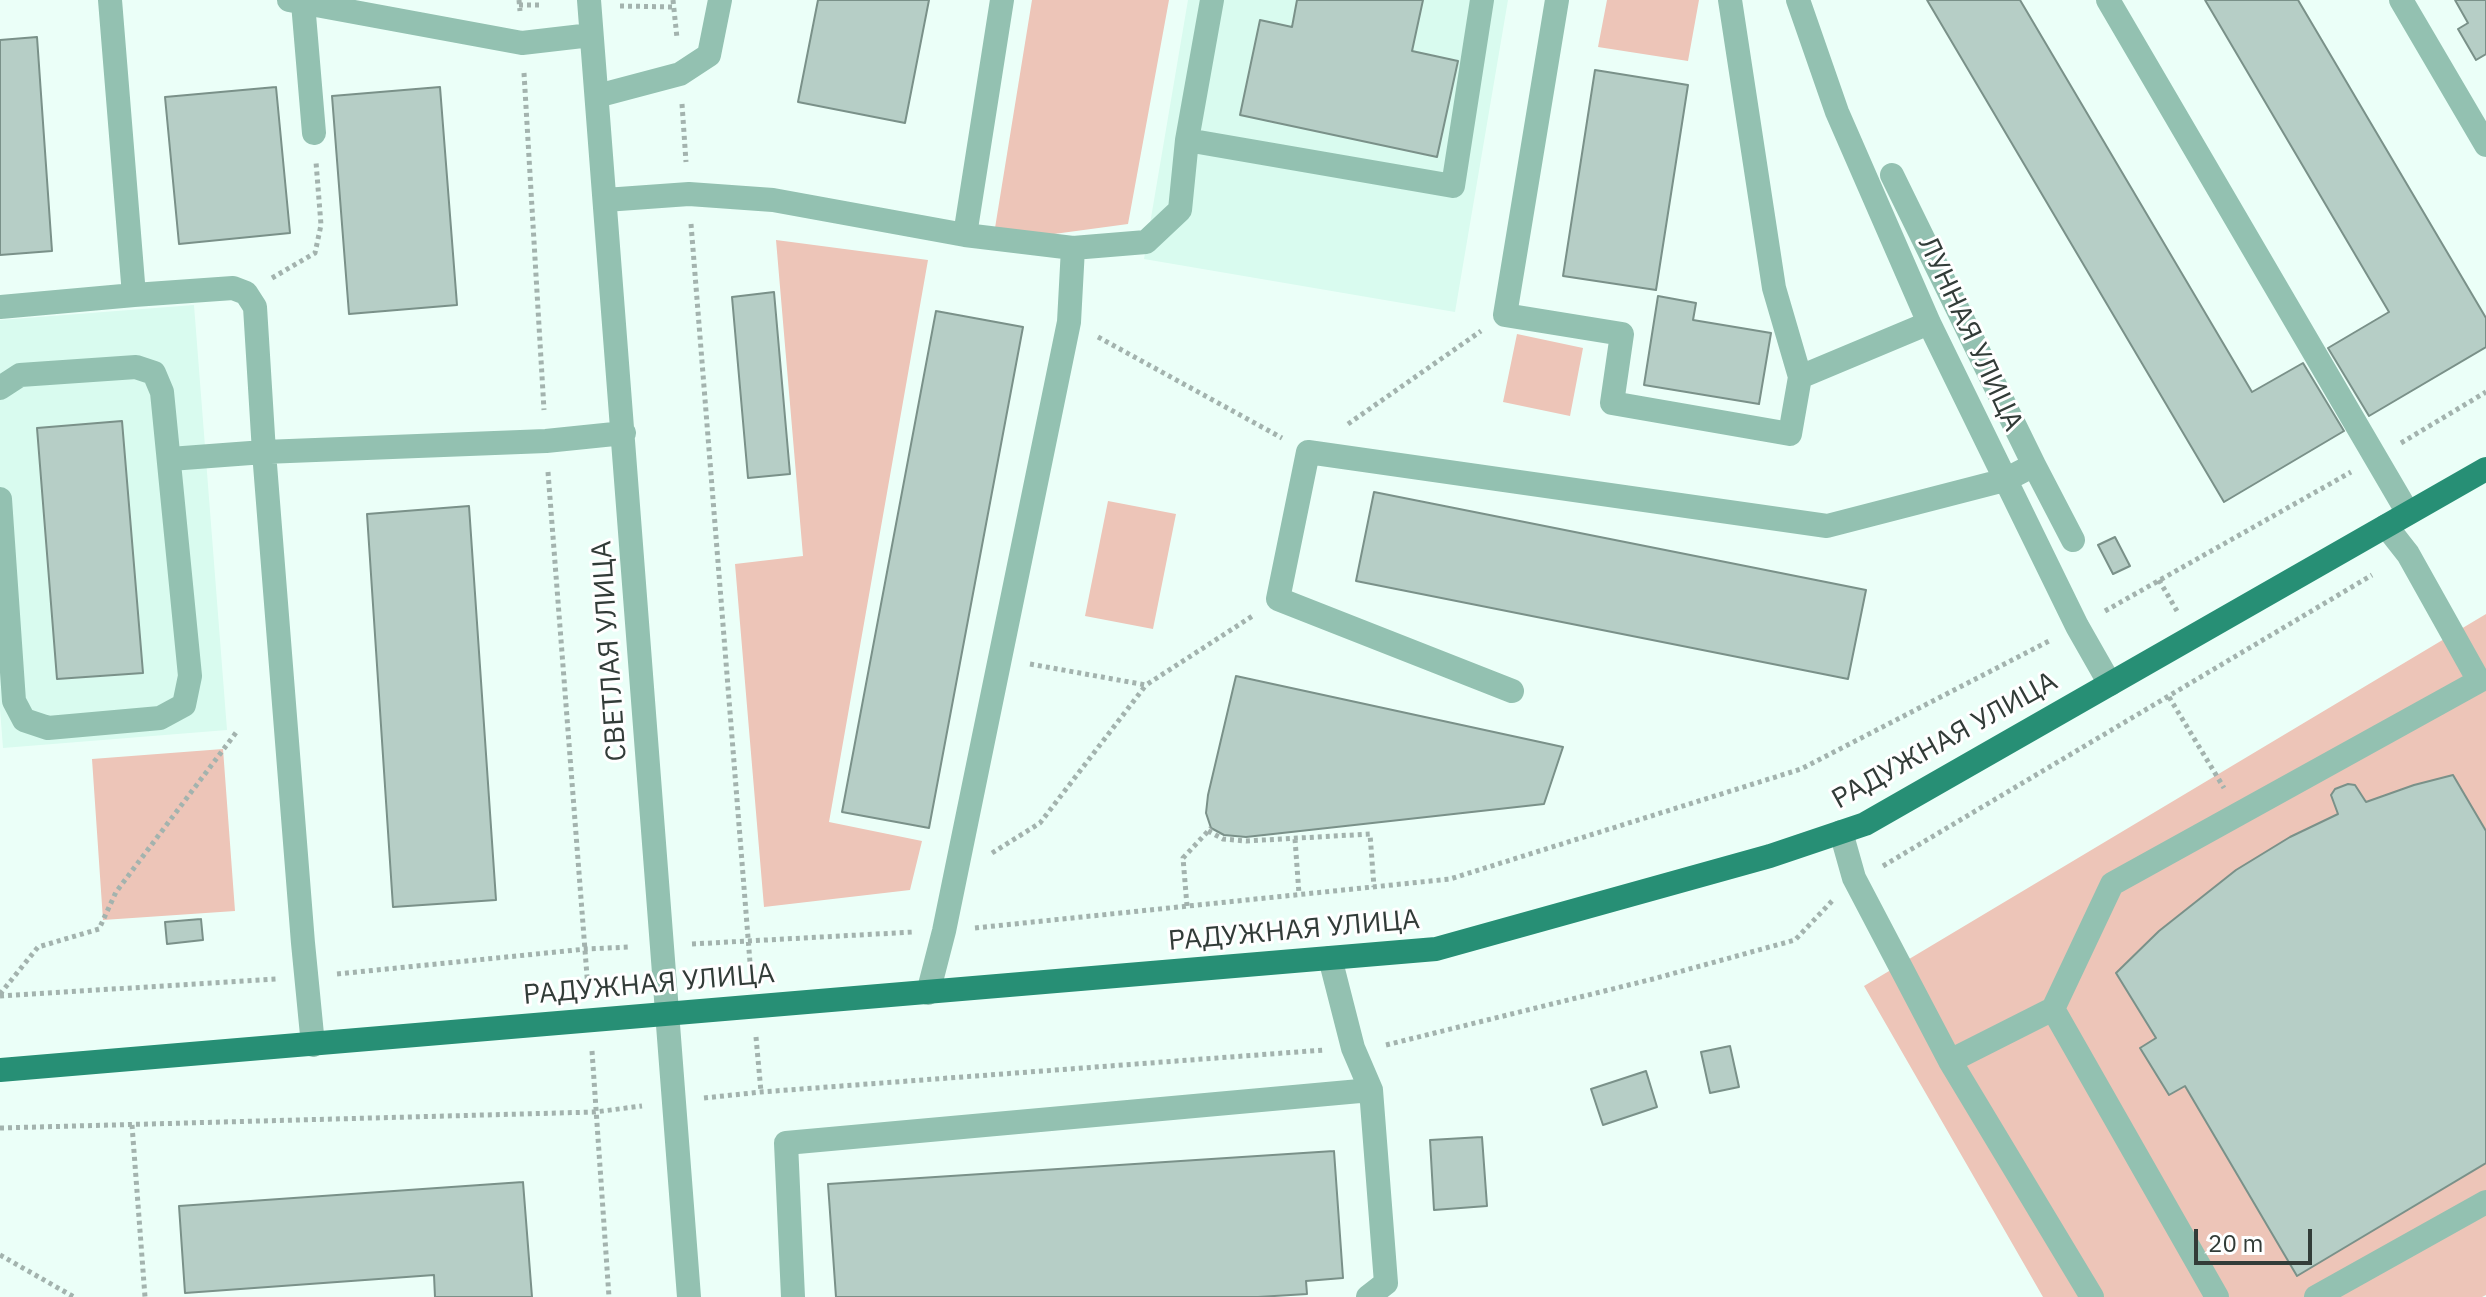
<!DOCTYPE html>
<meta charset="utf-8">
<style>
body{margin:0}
#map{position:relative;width:2486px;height:1297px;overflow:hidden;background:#ebfff8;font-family:"IBM Plex Sans",sans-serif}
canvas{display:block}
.scale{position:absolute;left:2194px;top:1229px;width:118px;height:36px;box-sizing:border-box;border:4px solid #323c38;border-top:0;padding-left:10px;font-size:24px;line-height:28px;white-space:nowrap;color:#323c38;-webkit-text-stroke:6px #fff;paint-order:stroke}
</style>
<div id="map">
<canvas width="2486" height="1297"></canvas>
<div class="scale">20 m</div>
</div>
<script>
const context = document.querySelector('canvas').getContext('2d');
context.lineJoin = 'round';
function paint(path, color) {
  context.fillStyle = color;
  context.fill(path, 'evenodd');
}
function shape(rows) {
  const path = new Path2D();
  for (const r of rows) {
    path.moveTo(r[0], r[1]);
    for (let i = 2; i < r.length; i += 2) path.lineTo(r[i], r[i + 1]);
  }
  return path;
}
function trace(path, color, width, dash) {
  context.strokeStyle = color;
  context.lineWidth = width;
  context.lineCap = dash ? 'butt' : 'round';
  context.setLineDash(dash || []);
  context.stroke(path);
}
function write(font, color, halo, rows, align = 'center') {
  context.font = font + ' "IBM Plex Sans",sans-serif';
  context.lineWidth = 6;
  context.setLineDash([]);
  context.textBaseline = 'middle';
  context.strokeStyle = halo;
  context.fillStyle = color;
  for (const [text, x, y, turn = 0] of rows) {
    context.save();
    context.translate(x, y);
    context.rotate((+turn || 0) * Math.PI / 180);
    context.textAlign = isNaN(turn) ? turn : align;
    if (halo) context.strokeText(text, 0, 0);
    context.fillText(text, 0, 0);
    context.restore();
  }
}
paint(shape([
 [1188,0,1508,0,1455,312,1144,259],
 [194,305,227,730,3,748,0,709,0,320]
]), '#d9fbef');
paint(shape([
 [1032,0,1169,0,1128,224,1039,236,995,228],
 [1607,0,1699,0,1688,61,1598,47],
 [776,240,928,260,829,822,922,841,910,890,764,907,735,564,803,556],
 [1517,334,1583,348,1570,416,1503,402],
 [1108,501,1176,514,1153,629,1085,616],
 [2486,614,2486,1295,2482,1297,2043,1297,1864,986],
 [223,749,235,911,103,920,92,759]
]), '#edc5b8');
const building = shape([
 [818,0,929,0,905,123,798,102,818,0],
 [1297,0,1423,0,1412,51,1458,61,1437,157,1240,115,1260,20,1292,27,1297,0],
 [1927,0,2020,0,2252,392,2303,363,2344,431,2224,502,1927,0],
 [2205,0,2298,0,2486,318,2486,347,2369,416,2328,348,2389,312,2205,0],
 [2455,0,2486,0,2486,54,2476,60,2458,29,2468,23,2455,0],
 [37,37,52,251,0,255,0,40,37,37],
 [1595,70,1688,85,1656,290,1563,276,1595,70],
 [276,87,290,233,179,244,165,97,276,87],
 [440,87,457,305,349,314,332,96,440,87],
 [774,292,790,474,748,478,732,297,774,292],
 [1658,296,1696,303,1693,320,1771,333,1759,404,1644,385,1658,296],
 [936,311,1023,327,929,828,842,812,936,311],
 [122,421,143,673,57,679,37,428,122,421],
 [1374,492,1866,590,1848,679,1356,581,1374,492],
 [469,506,496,900,393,907,367,514,469,506],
 [2115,537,2130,566,2113,574,2098,545,2115,537],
 [1236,676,1563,747,1544,804,1246,837,1224,835,1211,828,1206,813,1208,795,1236,676],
 [2453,775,2486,831,2486,1163,2297,1276,2185,1086,2169,1095,2140,1048,2156,1038,2116,973,2159,931,2236,870,2290,837,2338,814,2331,795,2335,789,2348,784,2355,785,2366,802,2414,785,2453,775],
 [201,919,203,940,167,944,165,922,201,919],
 [1730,1046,1739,1087,1710,1093,1701,1052,1730,1046],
 [1646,1071,1657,1107,1603,1125,1591,1089,1646,1071],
 [1482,1137,1487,1206,1434,1210,1430,1140,1482,1137],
 [1334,1151,1343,1278,1306,1281,1307,1294,1258,1297,836,1297,828,1184,1334,1151],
 [523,1182,532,1297,435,1297,434,1275,185,1293,179,1206,523,1182]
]);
paint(building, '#b6cec6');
trace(building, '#7a9189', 2);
trace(shape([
 [519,0,520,11],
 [673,0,677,38],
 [519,5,542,5],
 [620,6,674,7],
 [524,73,544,410],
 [682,104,686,162],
 [691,224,751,975],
 [272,278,315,253,321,225,316,162],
 [1098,337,1282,438],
 [1348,424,1481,331],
 [2401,443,2486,392],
 [548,472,588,989],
 [2159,580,2177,611],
 [2105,611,2351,472],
 [1030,664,1146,685,1254,615],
 [2169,697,2224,788],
 [1208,831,1223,839,1246,841,1370,834,1374,887],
 [1295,839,1299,894],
 [992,853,1040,823,1146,685],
 [1883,866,2372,575],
 [1187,906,1183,858,1211,828],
 [975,928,1450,879,1801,769,2051,640],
 [692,944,914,932],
 [337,974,586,949,630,947],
 [0,994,38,947,99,929,116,892,238,730],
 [0,996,276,979],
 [756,1037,761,1092],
 [1386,1045,1653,979,1795,940,1833,900],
 [592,1051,609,1297],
 [704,1098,761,1092,1324,1050],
 [132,1125,145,1297],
 [0,1128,595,1112,642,1106],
 [0,1255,74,1297]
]), '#a3b3ae', 5, [4, 4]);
trace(shape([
 [289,0,522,43,591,35],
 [589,0,689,1297],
 [1212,0,1187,140,1453,186,1482,0],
 [1557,0,1505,315,1622,334,1612,403,1790,434,1800,377,1929,323],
 [1730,0,1774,288,1800,377],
 [1798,0,1837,112,1929,323,2077,626,2110,684],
 [2108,0,2408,513],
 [2401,0,2486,145],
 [303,3,314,133],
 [597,96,680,74,709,55,720,0],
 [605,200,689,194,773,200,965,235,1073,248,1069,322,944,931,928,993],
 [965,235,1002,0],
 [1073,248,1146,242,1180,210,1187,140],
 [134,295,233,288,246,293,255,307,264,452,170,459],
 [0,307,134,295,110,0],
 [0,388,20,375,136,367,154,373,162,392,190,676,184,705,160,718,48,728,24,720,14,701,0,499],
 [2034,465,2073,540],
 [1512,691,1278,599,1308,452,1827,526,2005,480,2034,465,1892,175],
 [1841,832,1854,878,1950,1061,2092,1297],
 [1330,958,1353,1048,1371,1090,1386,1283,1368,1297],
 [2053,1009,2217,1297],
 [313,1045,303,943,264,452,546,441,624,433],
 [1950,1061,2053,1009,2112,884,2479,681,2408,554,2386,526],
 [793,1297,786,1143,1371,1090],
 [2316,1297,2486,1202]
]), '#93c1b1', 24);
trace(shape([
 [0,1070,1436,949,1770,856,1865,824,2486,469]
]), '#278f75', 24);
write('28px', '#323c38', '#fff', [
 ["ЛУННАЯ УЛИЦА",1970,334,65],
 ["СВЕТЛАЯ УЛИЦА",610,651,-94],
 ["РАДУЖНАЯ УЛИЦА",1945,741,-29],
 ["РАДУЖНАЯ УЛИЦА",1294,931,-5],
 ["РАДУЖНАЯ УЛИЦА",649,985,-5]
]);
</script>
